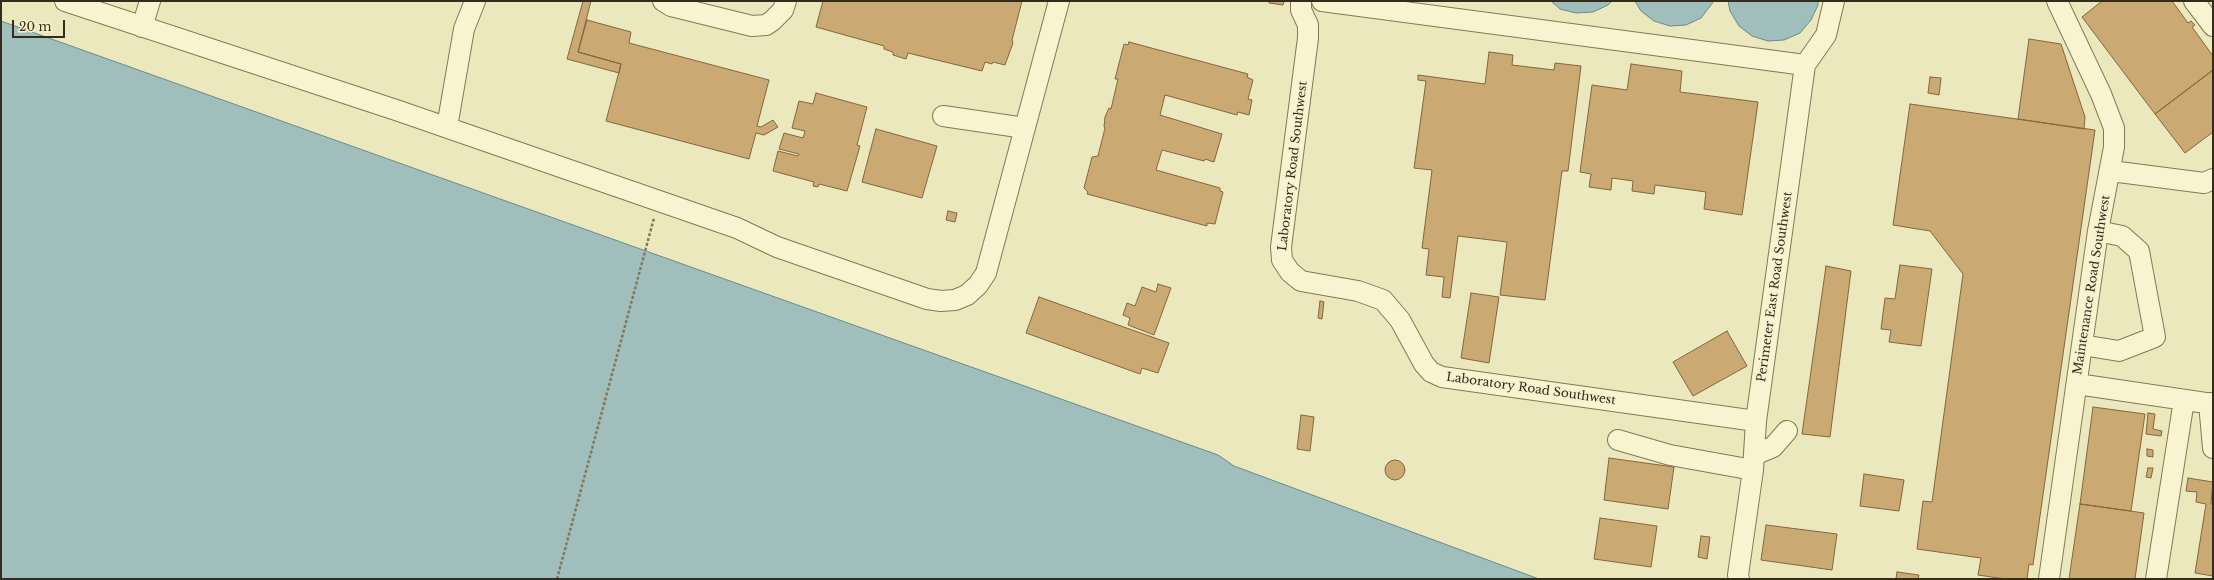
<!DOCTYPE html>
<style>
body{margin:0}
#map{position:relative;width:2214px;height:580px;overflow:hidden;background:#ece8bd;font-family:"Libre Baskerville",serif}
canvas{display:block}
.frame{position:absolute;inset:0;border:2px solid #332b1b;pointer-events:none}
.scale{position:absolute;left:12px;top:20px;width:53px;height:18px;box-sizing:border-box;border:2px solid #332b1b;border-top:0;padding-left:5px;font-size:12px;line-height:14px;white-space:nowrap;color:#332b1b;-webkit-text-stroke:3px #f4f1cc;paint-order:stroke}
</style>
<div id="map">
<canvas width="2214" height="580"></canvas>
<div class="frame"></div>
<div class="scale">20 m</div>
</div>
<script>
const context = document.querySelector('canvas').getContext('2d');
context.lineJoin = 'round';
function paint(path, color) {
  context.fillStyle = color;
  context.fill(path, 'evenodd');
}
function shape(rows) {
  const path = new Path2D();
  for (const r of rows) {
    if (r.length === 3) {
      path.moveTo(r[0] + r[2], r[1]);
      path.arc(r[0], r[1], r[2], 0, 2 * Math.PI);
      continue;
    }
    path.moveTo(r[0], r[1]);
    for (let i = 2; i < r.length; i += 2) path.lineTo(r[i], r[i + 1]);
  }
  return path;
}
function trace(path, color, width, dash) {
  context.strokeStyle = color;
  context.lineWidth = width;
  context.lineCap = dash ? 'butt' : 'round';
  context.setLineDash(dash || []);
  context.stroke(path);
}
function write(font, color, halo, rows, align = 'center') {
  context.font = font + ' "Libre Baskerville",serif';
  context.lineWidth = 3;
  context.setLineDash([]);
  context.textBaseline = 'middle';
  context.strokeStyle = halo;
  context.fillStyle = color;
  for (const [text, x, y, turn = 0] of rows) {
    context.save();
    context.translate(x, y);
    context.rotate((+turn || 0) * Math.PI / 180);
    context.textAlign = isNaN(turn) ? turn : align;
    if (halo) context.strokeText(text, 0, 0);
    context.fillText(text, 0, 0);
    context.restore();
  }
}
const water = shape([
 [1551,1,1612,1,1608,5,1593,12,1576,13,1560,9,1551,1],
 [1635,1,1714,1,1701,18,1686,25,1670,26,1654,21,1641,11,1635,1],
 [1728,1,1818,1,1818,5,1811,20,1800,33,1784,40,1768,41,1752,36,1739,26,1730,11,1728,1],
 [1,21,1218,455,1234,466,1539,579,1,579,1,21]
]);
paint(water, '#a0bebb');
trace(water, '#688b89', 1);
const building = shape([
 [583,1,591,1,578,52,621,64,619,73,567,59,583,1],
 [823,1,1022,1,1012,40,1013,43,1005,65,993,62,992,64,985,62,982,71,908,53,906,59,893,55,893,52,884,49,884,46,816,27,823,1],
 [1269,1,1284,1,1283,5,1269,3,1269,1],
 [2172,1,2188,23,2191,21,2195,25,2192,27,2213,56,2213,70,2155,114,2082,17,2102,1,2172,1],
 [587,20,631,32,629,43,769,80,757,126,761,127,773,120,778,127,764,135,756,133,749,159,606,121,621,64,578,52,587,20],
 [2029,39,2061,44,2085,117,2084,129,2018,119,2029,39],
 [1129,42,1248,74,1247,77,1253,80,1248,99,1252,100,1249,115,1238,112,1237,115,1165,95,1160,115,1222,134,1214,162,1205,159,1204,161,1162,150,1156,170,1220,188,1220,191,1223,192,1215,224,1207,223,1207,226,1087,194,1088,192,1084,188,1092,157,1098,156,1105,128,1104,127,1105,117,1109,108,1111,109,1118,79,1115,79,1124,44,1128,45,1129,42],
 [1489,52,1513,55,1512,65,1554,70,1555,63,1581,66,1568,171,1562,171,1545,300,1500,295,1507,242,1458,236,1450,298,1442,297,1444,277,1426,275,1429,249,1422,248,1432,170,1414,168,1426,81,1418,80,1418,75,1485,84,1489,52],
 [1631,64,1682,71,1680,92,1758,102,1742,215,1704,209,1706,192,1655,185,1654,194,1632,191,1633,181,1612,178,1611,190,1589,187,1591,174,1580,172,1592,85,1627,90,1631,64],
 [2213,70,2213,132,2185,153,2155,114,2213,70],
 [1930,77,1941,78,1939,95,1928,93,1930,77],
 [816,93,867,107,857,145,860,146,847,191,819,184,818,187,813,186,814,182,773,171,778,151,798,156,799,154,779,149,784,133,803,138,805,131,792,128,799,101,813,104,816,93],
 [1910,104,2095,130,2033,565,2029,564,2027,579,2005,579,1978,575,1981,558,1917,549,1923,501,1932,502,1963,274,1930,231,1893,225,1910,104],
 [876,129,937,146,922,198,862,182,876,129],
 [948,211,957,213,955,222,946,220,948,211],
 [1900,265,1932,269,1921,346,1889,342,1891,330,1881,329,1885,298,1895,299,1900,265],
 [1826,266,1851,271,1830,437,1802,434,1826,266],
 [1158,284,1171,288,1154,335,1128,325,1130,318,1123,315,1127,303,1135,306,1142,287,1156,292,1158,284],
 [1471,293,1499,297,1489,363,1461,358,1471,293],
 [1039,297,1169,343,1158,373,1142,368,1140,374,1026,333,1039,297],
 [1320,301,1324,302,1322,319,1318,318,1320,301],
 [1727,331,1747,366,1693,396,1673,362,1727,331],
 [2093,407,2145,414,2131,511,2080,504,2093,407],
 [2148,413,2155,414,2153,429,2162,431,2161,436,2146,434,2148,413],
 [1301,415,1314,417,1310,451,1297,449,1301,415],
 [2147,449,2153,450,2153,457,2147,456,2147,449],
 [1609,458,1674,467,1668,509,1604,500,1609,458],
 [1395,470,10],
 [2148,468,2153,468,2151,478,2146,477,2148,468],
 [1864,474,1904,480,1899,511,1860,506,1864,474],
 [2188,478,2213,482,2211,504,2213,504,2213,576,2195,573,2206,504,2196,502,2197,492,2186,491,2188,478],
 [2080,504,2144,513,2135,579,2069,579,2080,504],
 [1600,518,1657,526,1651,567,1594,559,1600,518],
 [1766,525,1837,534,1832,570,1761,560,1766,525],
 [1701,536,1710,537,1707,559,1698,557,1701,536],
 [1897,572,1919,575,1918,579,1896,579,1897,572]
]);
paint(building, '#caa973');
trace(building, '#82663d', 1);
const minor = shape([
 [65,1,399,111,737,228,777,247,927,299,941,301,955,300,967,295,978,285,986,273,1059,1],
 [663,1,671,6,752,26,766,25,772,21,783,10,786,1],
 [1301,1,1301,10,1308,25,1308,38,1281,247,1282,260,1290,272,1301,281,1358,291,1383,300,1400,320,1424,364,1431,372,1442,377,1756,421],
 [1322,1,1805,65],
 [2194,1,2213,26],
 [142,27,150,1],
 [943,116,1025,128],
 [447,127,464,29,475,1],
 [2111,171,2204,183,2213,179],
 [2082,345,2119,351,2155,337,2139,251,2122,236,2098,231],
 [2077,384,2213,404],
 [2209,403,2213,448],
 [1618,440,1670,455,1753,470],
 [1754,455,1773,447,1787,431],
 [1739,579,1738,575,1753,470,1756,421,1805,65,1826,35,1834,1],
 [2049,579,2098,231,2114,147,2114,128,2101,94,2057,1],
 [2156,579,2184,400]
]);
trace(minor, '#847856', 22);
trace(shape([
 [557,579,654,218]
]), '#847856', 2.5, [3, 2]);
trace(minor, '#f8f4cf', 20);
write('12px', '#332b1b', '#f4f1cc', [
 ["Laboratory Road Southwest",1293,166,-83],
 ["Maintenance Road Southwest",2092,285,-81],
 ["Perimeter East Road Southwest",1775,287,-82],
 ["Laboratory Road Southwest",1531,389,8]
]);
</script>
